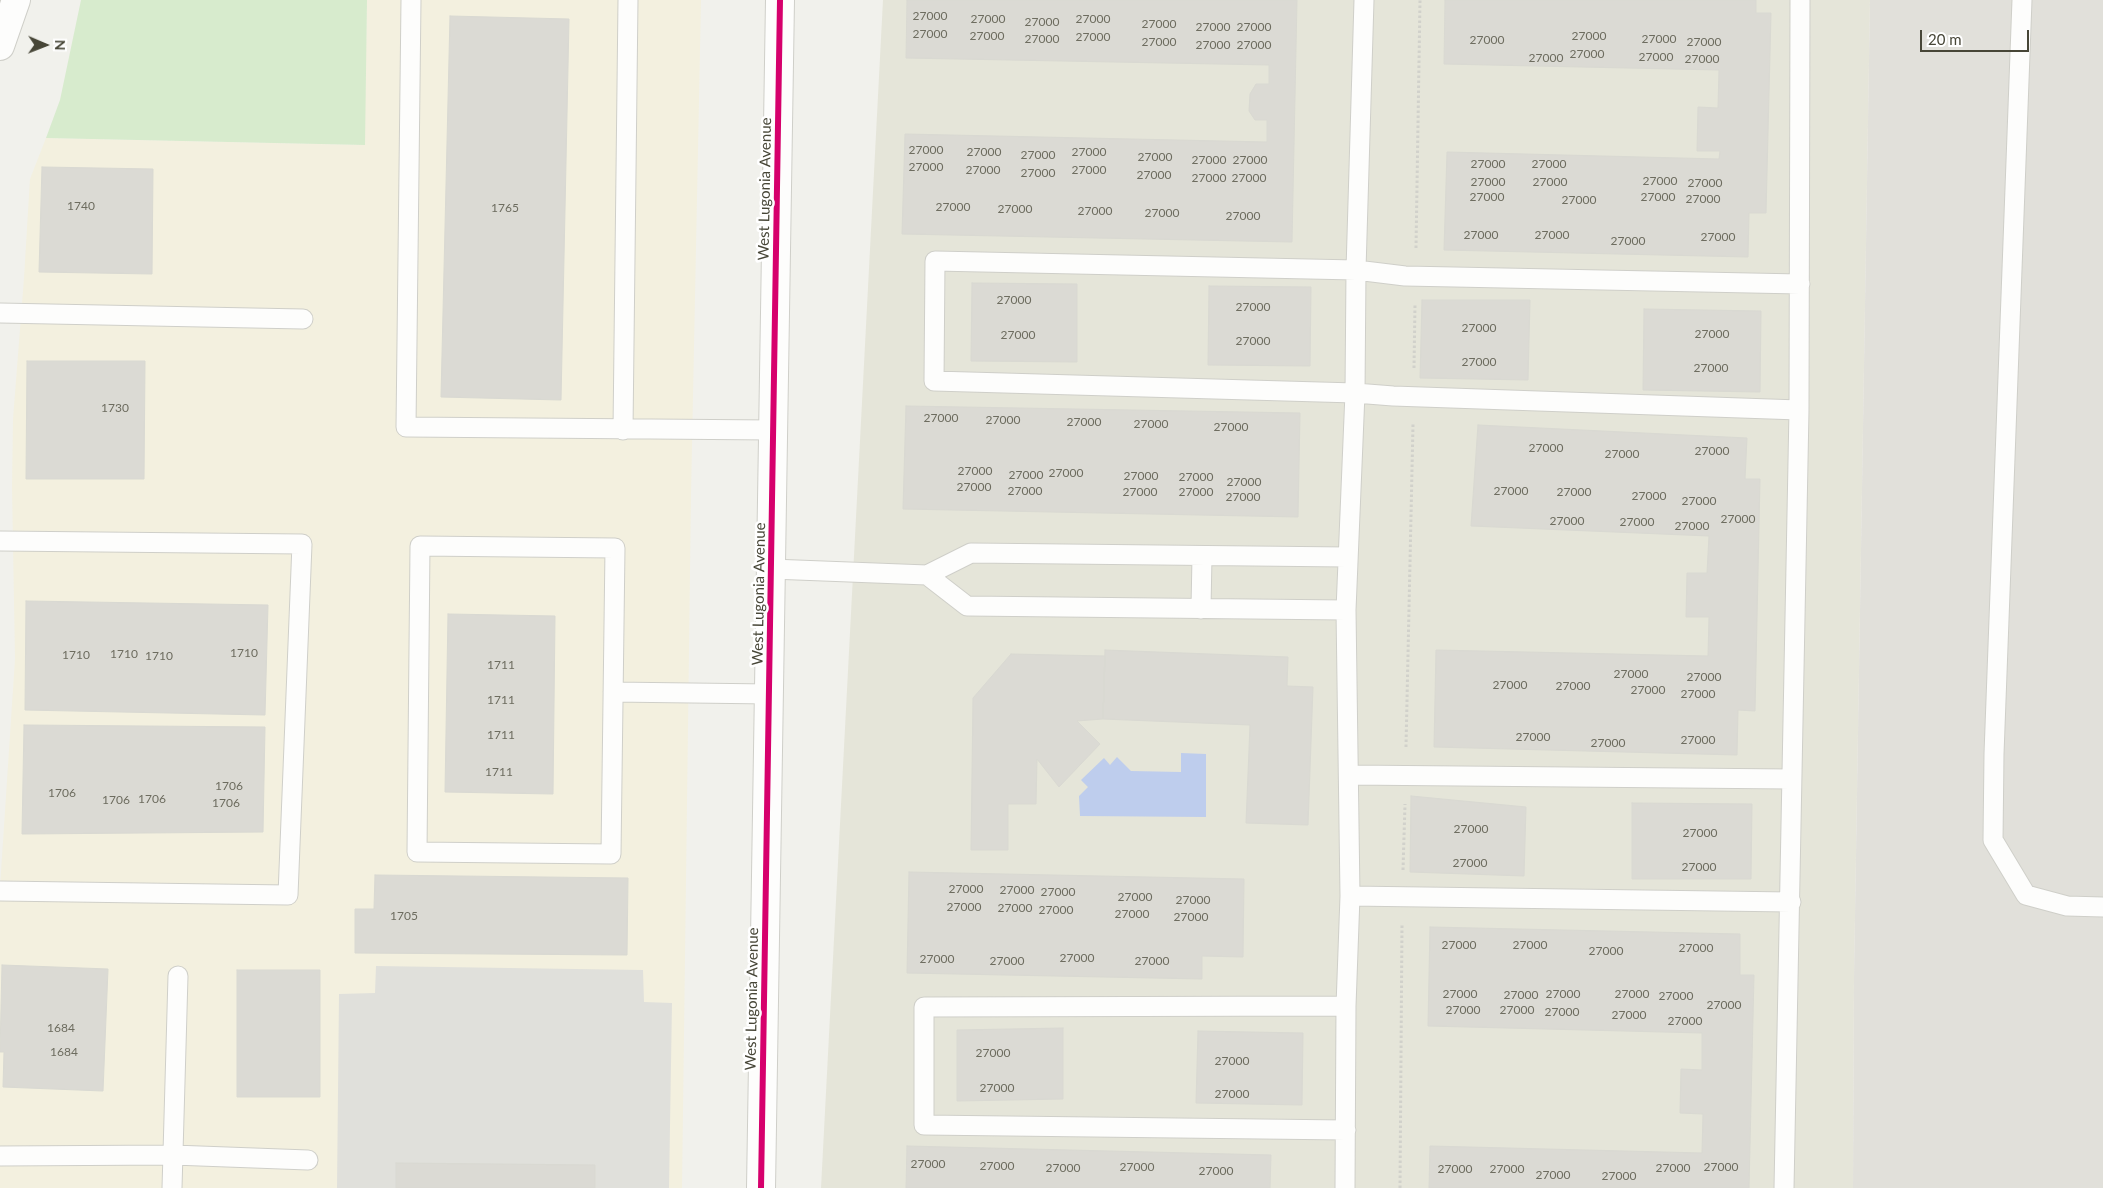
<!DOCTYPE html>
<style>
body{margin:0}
#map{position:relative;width:2103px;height:1188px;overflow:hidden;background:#f1f1ec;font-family:Lato,sans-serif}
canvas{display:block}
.north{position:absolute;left:20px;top:20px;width:50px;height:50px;-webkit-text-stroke:4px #fff;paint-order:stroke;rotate:91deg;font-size:14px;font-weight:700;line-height:20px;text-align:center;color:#474637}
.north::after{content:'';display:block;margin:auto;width:18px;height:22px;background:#474637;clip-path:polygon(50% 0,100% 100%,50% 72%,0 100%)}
.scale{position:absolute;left:1920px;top:30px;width:109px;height:22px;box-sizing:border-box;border:2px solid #474637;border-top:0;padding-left:6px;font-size:15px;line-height:18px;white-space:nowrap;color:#474637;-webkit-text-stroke:4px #fff;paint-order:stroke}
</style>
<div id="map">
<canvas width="2103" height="1188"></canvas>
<div class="north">N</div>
<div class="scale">20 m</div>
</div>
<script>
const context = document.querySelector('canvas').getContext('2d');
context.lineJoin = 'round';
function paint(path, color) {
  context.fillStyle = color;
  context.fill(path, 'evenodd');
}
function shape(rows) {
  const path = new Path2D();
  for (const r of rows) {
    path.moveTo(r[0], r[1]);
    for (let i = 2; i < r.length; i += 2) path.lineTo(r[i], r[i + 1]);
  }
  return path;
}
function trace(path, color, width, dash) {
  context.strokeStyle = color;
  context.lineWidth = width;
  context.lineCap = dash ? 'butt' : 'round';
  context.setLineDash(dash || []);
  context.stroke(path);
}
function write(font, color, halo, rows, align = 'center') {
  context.font = font + ' Lato,sans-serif';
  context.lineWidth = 5;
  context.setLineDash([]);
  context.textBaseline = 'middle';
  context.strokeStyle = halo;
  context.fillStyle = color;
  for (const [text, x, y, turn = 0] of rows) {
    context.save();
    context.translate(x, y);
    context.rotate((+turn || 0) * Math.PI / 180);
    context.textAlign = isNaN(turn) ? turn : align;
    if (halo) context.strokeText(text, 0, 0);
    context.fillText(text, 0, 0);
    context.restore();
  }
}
paint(shape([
 [883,0,1870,0,1854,977,1853,1188,821,1188]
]), '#e5e5d9');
paint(shape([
 [367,0,701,0,691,495,682,1188,0,1188,0,887,15,659,12,487,13,419,24,278,30,179,46,138,364,145]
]), '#f3f0df');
paint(shape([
 [1870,0,2103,0,2103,1188,1853,1188,1854,977]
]), '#e1e0da');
paint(shape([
 [81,0,367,0,365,145,46,138,60,100]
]), '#d7ebcd');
paint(shape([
 [376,966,643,970,644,1002,672,1003,669,1188,337,1188,339,994,375,993]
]), '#e0e0db');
paint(shape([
 [1181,753,1206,754,1206,817,1080,816,1079,796,1088,787,1081,780,1104,758,1110,765,1117,757,1131,771,1181,772]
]), '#becded');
const building = shape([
 [907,0,1297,0,1292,242,902,234,905,134,1267,142,1267,120,1255,120,1249,111,1250,94,1256,84,1269,84,1269,65,906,58,907,0],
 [1445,0,1756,0,1756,13,1771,13,1766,213,1749,213,1748,257,1444,250,1447,152,1719,159,1720,151,1697,151,1698,107,1718,108,1719,70,1444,64,1445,0],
 [450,16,569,19,561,400,441,397,450,16],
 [42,167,153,169,152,274,39,272,42,167],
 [972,283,1077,284,1077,362,971,361,972,283],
 [1209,286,1311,287,1310,366,1208,365,1209,286],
 [1422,300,1530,300,1528,380,1420,378,1422,300],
 [1644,309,1761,311,1760,392,1643,390,1644,309],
 [27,361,145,361,144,479,26,479,27,361],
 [906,406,1300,413,1298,517,903,509,906,406],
 [1478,425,1747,438,1745,479,1760,479,1755,711,1738,710,1737,755,1434,747,1436,650,1708,656,1709,617,1686,617,1687,573,1707,573,1709,536,1471,526,1478,425],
 [26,601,268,605,265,715,25,710,26,601],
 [448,614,555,616,553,794,445,792,448,614],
 [1105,650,1288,657,1287,686,1313,687,1308,825,1246,823,1250,725,1103,719,1105,650],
 [1011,654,1105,656,1103,719,1077,721,1100,744,1059,787,1037,759,1036,804,1008,804,1008,850,971,850,973,698,1011,654],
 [24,725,265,727,263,832,22,834,24,725],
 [1411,796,1526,807,1524,876,1410,872,1411,796],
 [1632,803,1752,804,1751,879,1632,879,1632,803],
 [909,872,1244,879,1243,957,1202,956,1202,979,907,973,909,872],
 [375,875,628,878,627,955,355,953,355,909,374,909,375,875],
 [1430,927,1740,934,1740,975,1754,975,1749,1188,1429,1188,1430,1146,1702,1153,1703,1114,1680,1113,1681,1069,1702,1070,1702,1033,1428,1026,1430,927],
 [2,965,108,969,103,1091,3,1087,4,1052,0,1052,2,965],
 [237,970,320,970,320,1097,237,1097,237,970],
 [1063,1028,1063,1099,957,1101,957,1030,1063,1028],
 [1198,1031,1303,1033,1302,1105,1196,1103,1198,1031],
 [907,1146,1271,1155,1270,1188,906,1188,907,1146],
 [396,1163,595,1165,595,1188,396,1188,396,1163]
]);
paint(building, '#dbdad4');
trace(building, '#d9d9d2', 1);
const service = shape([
 [411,0,406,427,773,430],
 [2022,0,1994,754,1993,840,2026,895,2067,906,2103,907],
 [0,313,303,319],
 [1799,410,1393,396,1355,393,934,381,935,261,1356,270,1405,276,1800,284],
 [623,430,628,0],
 [0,541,302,544,288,895,0,891],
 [420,546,615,548,611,854,417,852,420,546],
 [771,569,927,575,971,553,1347,557],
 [927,575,967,606,1346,610],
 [1201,609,1202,556],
 [613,692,770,694],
 [1350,775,1791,779],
 [1350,896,1791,902],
 [1346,1006,924,1007,924,1125,1346,1130],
 [0,1156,173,1155,308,1160],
 [172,1188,178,976],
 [1345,1188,1346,1006,1350,896,1346,610,1355,393,1356,270,1364,0],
 [1784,1188,1799,410,1800,0]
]);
const minor = shape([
 [0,46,16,0]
]);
const tertiary = shape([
 [761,1188,780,0]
]);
trace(service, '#cfcfc9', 21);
trace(minor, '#cfcfc9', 30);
trace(tertiary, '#cfcfc9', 30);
trace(shape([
 [1416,248,1420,0],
 [1414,368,1415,304],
 [1406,747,1413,424],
 [1403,870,1405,804],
 [1400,1188,1402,924]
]), '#d1d1cb', 3, [2.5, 2.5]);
trace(service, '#fdfdfc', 19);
trace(minor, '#fdfdfc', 28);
trace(tertiary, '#fdfdfc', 28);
trace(shape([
 [761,1188,780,0]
]), '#d6006c', 6);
write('12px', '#6d6c5f', null, [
 ["27000",930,16],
 ["27000",988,19],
 ["27000",1093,19],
 ["27000",1042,22],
 ["27000",1159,24],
 ["27000",1213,27],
 ["27000",1254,27],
 ["27000",930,34],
 ["27000",987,36],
 ["27000",1589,36],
 ["27000",1093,37],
 ["27000",1042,39],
 ["27000",1659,39],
 ["27000",1487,40],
 ["27000",1159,42],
 ["27000",1704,42],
 ["27000",1213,45],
 ["27000",1254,45],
 ["27000",1587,54],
 ["27000",1656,57],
 ["27000",1546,58],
 ["27000",1702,59],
 ["27000",926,150],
 ["27000",984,152],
 ["27000",1089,152],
 ["27000",1038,155],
 ["27000",1155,157],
 ["27000",1209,160],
 ["27000",1250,160],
 ["27000",1488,164],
 ["27000",1549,164],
 ["27000",926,167],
 ["27000",983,170],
 ["27000",1089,170],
 ["27000",1038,173],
 ["27000",1154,175],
 ["27000",1209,178],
 ["27000",1249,178],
 ["27000",1660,181],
 ["27000",1488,182],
 ["27000",1550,182],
 ["27000",1705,183],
 ["27000",1487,197],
 ["27000",1658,197],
 ["27000",1703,199],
 ["27000",1579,200],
 ["1740",81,206],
 ["27000",953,207],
 ["1765",505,208],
 ["27000",1015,209],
 ["27000",1095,211],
 ["27000",1162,213],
 ["27000",1243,216],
 ["27000",1481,235],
 ["27000",1552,235],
 ["27000",1718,237],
 ["27000",1628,241],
 ["27000",1014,300],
 ["27000",1253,307],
 ["27000",1479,328],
 ["27000",1712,334],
 ["27000",1018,335],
 ["27000",1253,341],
 ["27000",1479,362],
 ["27000",1711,368],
 ["1730",115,408],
 ["27000",941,418],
 ["27000",1003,420],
 ["27000",1084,422],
 ["27000",1151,424],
 ["27000",1231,427],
 ["27000",1546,448],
 ["27000",1712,451],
 ["27000",1622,454],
 ["27000",975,471],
 ["27000",1066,473],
 ["27000",1026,475],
 ["27000",1141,476],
 ["27000",1196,477],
 ["27000",1244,482],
 ["27000",974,487],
 ["27000",1025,491],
 ["27000",1511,491],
 ["27000",1140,492],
 ["27000",1196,492],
 ["27000",1574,492],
 ["27000",1649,496],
 ["27000",1243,497],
 ["27000",1699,501],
 ["27000",1738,519],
 ["27000",1567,521],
 ["27000",1637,522],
 ["27000",1692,526],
 ["1710",244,653],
 ["1710",124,654],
 ["1710",76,655],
 ["1710",159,656],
 ["1711",501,665],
 ["27000",1631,674],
 ["27000",1704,677],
 ["27000",1510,685],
 ["27000",1573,686],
 ["27000",1648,690],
 ["27000",1698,694],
 ["1711",501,700],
 ["1711",501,735],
 ["27000",1533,737],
 ["27000",1698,740],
 ["27000",1608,743],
 ["1711",499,772],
 ["1706",229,786],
 ["1706",62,793],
 ["1706",152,799],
 ["1706",116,800],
 ["1706",226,803],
 ["27000",1471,829],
 ["27000",1700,833],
 ["27000",1470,863],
 ["27000",1699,867],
 ["27000",966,889],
 ["27000",1017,890],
 ["27000",1058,892],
 ["27000",1135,897],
 ["27000",1193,900],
 ["27000",964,907],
 ["27000",1015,908],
 ["27000",1056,910],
 ["27000",1132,914],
 ["1705",404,916],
 ["27000",1191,917],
 ["27000",1459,945],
 ["27000",1530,945],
 ["27000",1696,948],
 ["27000",1606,951],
 ["27000",1077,958],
 ["27000",937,959],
 ["27000",1007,961],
 ["27000",1152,961],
 ["27000",1460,994],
 ["27000",1563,994],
 ["27000",1632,994],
 ["27000",1521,995],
 ["27000",1676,996],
 ["27000",1724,1005],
 ["27000",1463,1010],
 ["27000",1517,1010],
 ["27000",1562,1012],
 ["27000",1629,1015],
 ["27000",1685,1021],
 ["1684",61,1028],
 ["1684",64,1052],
 ["27000",993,1053],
 ["27000",1232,1061],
 ["27000",997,1088],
 ["27000",1232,1094],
 ["27000",928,1164],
 ["27000",997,1166],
 ["27000",1137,1167],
 ["27000",1721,1167],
 ["27000",1063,1168],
 ["27000",1673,1168],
 ["27000",1455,1169],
 ["27000",1507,1169],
 ["27000",1216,1171],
 ["27000",1553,1175],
 ["27000",1619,1176]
]);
write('15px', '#474637', '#fff', [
 ["West Lugonia Avenue",765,189,-89],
 ["West Lugonia Avenue",759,594,-89],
 ["West Lugonia Avenue",752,999,-89]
]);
</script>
